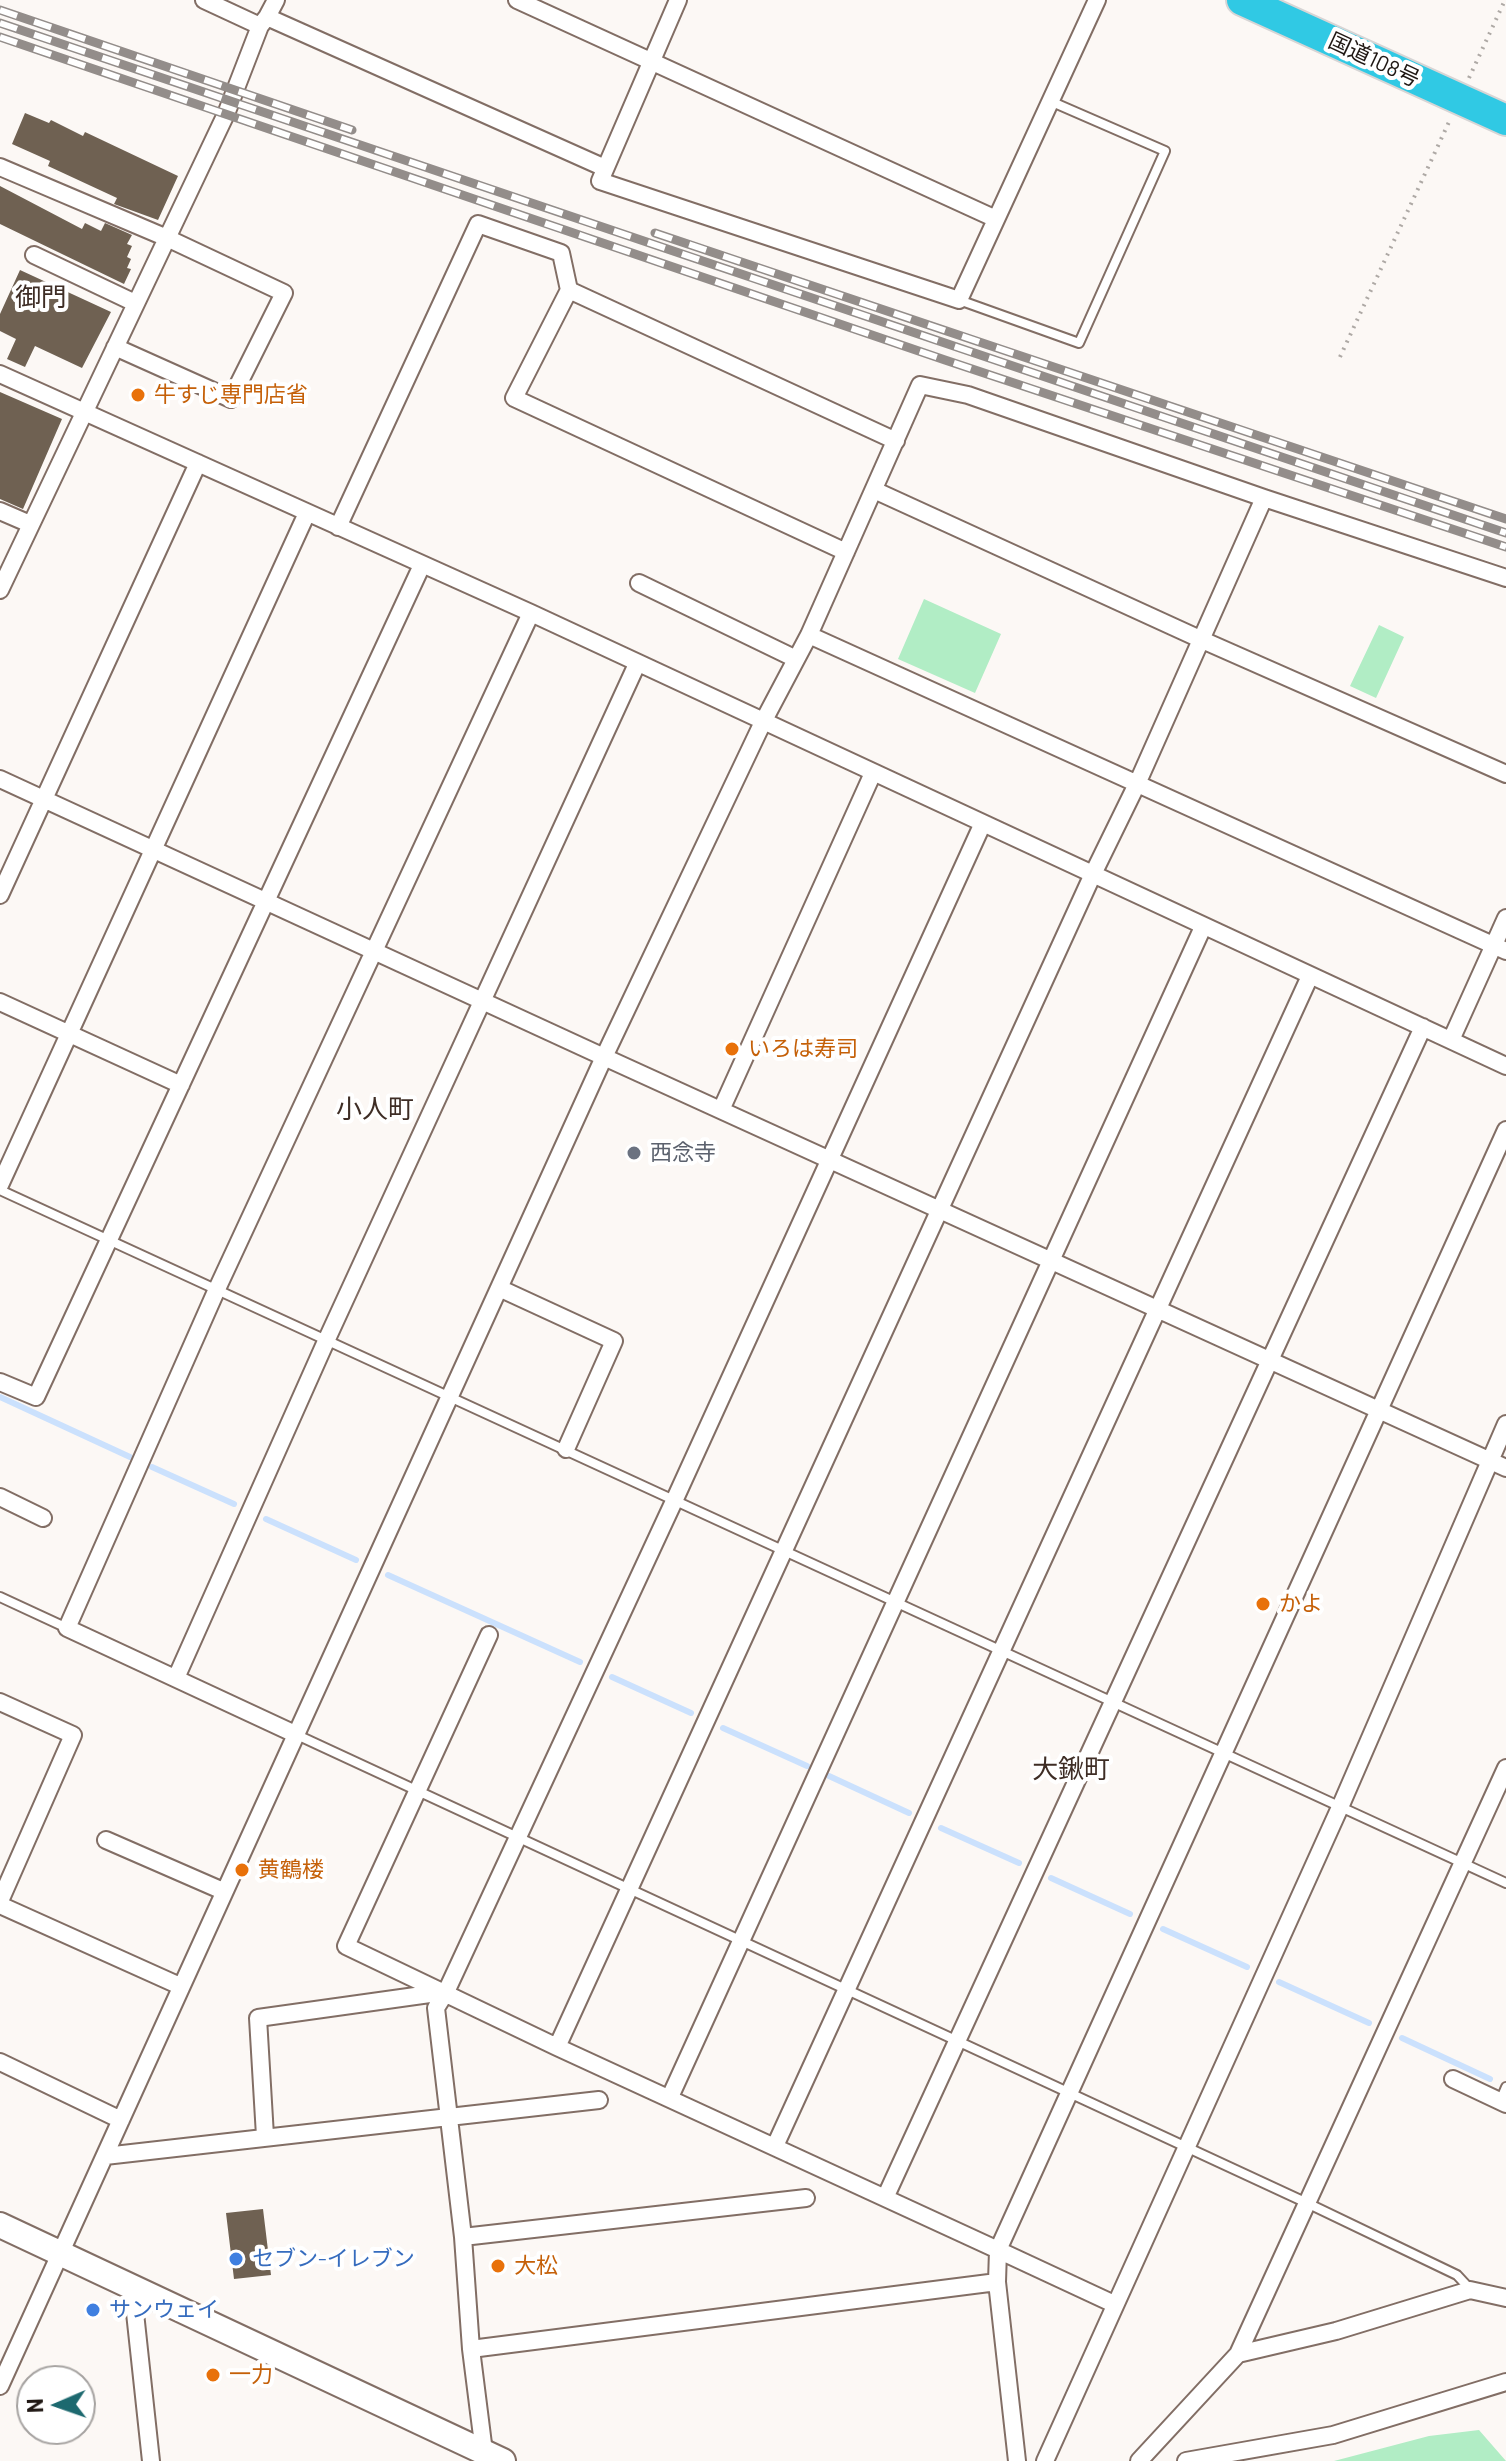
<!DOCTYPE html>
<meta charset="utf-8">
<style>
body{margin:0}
#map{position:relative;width:1506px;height:2461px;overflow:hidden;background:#fcf8f5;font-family:Barlow,sans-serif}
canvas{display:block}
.north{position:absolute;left:16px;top:2365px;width:80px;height:80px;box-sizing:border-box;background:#fff;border:2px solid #a6a3a1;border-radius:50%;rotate:268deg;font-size:22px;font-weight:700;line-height:32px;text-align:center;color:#201814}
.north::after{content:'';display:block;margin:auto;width:28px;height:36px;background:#1d696f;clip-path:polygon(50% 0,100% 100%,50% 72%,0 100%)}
</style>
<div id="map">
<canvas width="1506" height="2461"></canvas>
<div class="north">N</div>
</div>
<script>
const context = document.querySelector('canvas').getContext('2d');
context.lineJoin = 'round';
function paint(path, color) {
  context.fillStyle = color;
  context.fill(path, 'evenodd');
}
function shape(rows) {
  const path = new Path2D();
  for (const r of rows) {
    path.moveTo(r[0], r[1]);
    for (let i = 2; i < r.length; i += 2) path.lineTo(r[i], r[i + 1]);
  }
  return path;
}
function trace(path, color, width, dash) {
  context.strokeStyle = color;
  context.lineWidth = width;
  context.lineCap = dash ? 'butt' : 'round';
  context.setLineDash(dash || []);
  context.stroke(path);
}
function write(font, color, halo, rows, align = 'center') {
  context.font = font + ' Barlow,"Noto Sans JP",sans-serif';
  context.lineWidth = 8;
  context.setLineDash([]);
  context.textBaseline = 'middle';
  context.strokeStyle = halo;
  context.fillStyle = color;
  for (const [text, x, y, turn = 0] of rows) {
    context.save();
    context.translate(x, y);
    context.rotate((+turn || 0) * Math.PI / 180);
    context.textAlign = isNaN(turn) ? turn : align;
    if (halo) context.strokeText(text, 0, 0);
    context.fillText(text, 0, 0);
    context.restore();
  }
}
paint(shape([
 [924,599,1001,634,975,693,898,659],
 [1379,625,1404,637,1376,698,1350,686],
 [1479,2430,1506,2461,1334,2461,1429,2436]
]), '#b1edc5');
trace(shape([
 [0,1397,130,1457],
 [152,1467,234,1504],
 [266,1519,356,1560],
 [388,1575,580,1662],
 [612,1677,691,1713],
 [723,1728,807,1766],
 [829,1776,909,1813],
 [941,1828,1019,1863],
 [1051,1878,1130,1914],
 [1163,1929,1247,1967],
 [1279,1982,1369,2023],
 [1402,2038,1490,2079]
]), '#cbe1fd', 6);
paint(shape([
 [25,113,49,123,51,120,83,136,85,132,178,176,158,220,114,204,117,198,48,166,50,161,12,144],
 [0,186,82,229,85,223,101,231,105,223,132,235,127,244,132,246,127,257,131,259,127,268,131,269,124,284,0,224],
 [20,270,111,312,82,368,35,346,25,367,7,359,16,339,0,331,0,314],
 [0,392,62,419,23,509,0,499],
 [263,2209,271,2275,234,2279,226,2213]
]), '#6f6152');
const lane = shape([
 [959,300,1079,343,1165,151,1050,101],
 [0,1190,1506,1883],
 [0,1597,67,1628],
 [295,1734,1307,2203,1457,2275,1470,2289],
 [1500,2101,1506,2087]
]);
const street = shape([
 [204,0,260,26],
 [517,0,996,219],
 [678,0,600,181,959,300,1097,0],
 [267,17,605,168],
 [0,167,167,238,284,293,231,399,115,347],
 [34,255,135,303],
 [569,290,514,398,846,552],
 [0,374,531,613,1506,1066],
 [874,490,1200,639,1506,774],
 [0,511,30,524],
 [338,527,478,224,561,253,569,290,896,441],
 [639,583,794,658],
 [0,590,226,114,260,26,267,17,276,0],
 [809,635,1506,951],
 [0,779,604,1057,1506,1468],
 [0,895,198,463],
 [0,1002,181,1085],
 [1451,1040,1506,918],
 [721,1110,873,773],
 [0,1185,307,513],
 [499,1288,614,1341,566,1449],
 [0,1382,36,1397,422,565],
 [0,1497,43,1518],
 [489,1635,346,1946,557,2047,998,2250,997,2282,1017,2461],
 [176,1678,327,1339,637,664],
 [0,1702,73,1735,0,1901],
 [295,1734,67,1628,217,1289,531,613],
 [106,1840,223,1891],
 [0,1905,180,1986],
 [557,2047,1093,874,1137,784,1264,498],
 [0,2062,121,2120],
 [1453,2079,1506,2104],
 [670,2097,1203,927],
 [265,2136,258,2018,444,1992],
 [775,2146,1310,976],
 [105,2156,599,2100],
 [885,2198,1423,1027],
 [463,2237,806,2198],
 [132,2285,151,2461],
 [1114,2304,998,2250,1506,1130],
 [471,2349,997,2282],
 [1238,2354,1506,1768],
 [0,2386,604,1057,763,722,809,635,920,385,968,395,1264,498,1506,578],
 [484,2452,471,2349,463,2237,436,2008,446,1992,675,1499,983,823],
 [1045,2461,1341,1805,1506,1424],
 [1139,2461,1238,2354,1336,2331,1470,2290,1506,2298],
 [1186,2461,1333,2435,1506,2382]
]);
const secondary = shape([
 [0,2225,503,2461]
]);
const highway = shape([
 [1242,0,1506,120]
]);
trace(lane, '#826e65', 12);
trace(street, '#826e65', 20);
trace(secondary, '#826e65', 28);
trace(highway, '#d7d5d5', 34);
trace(shape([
 [1469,78,1505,0],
 [1340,357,1449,122]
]), '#aea9a5', 4, [2, 6]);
trace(lane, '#fff', 8);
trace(street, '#fff', 16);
trace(secondary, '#fff', 24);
trace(highway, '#30c9e4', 30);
const rail = shape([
 [0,10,352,130],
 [0,23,1506,533],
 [0,37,945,360,1506,547],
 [655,233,1506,519]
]);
trace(rail, '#938d8a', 9);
trace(rail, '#fff', 6, [18]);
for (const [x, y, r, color] of [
 [138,395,8,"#e8710a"],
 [732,1049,8,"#e8710a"],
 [634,1153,8,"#6b7280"],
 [1263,1604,8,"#e8710a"],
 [242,1870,8,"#e8710a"],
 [236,2259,8,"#3f7fe0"],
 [498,2266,8,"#e8710a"],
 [93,2310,8,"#3f7fe0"],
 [213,2375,8,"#e8710a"]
]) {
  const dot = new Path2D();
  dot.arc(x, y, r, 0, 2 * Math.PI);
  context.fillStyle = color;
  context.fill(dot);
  trace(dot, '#fff', 3);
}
write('22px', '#201814', '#fff', [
 ["国道108号",1374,60,25]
]);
write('22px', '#c56008', '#fff', [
 ["牛すじ専門店省",154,395],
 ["いろは寿司",748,1049],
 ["かよ",1279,1604],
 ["黄鶴楼",258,1870],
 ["大松",514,2266],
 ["一力",229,2375]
], 'left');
write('22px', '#5b616d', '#fff', [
 ["西念寺",650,1153]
], 'left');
write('22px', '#366cbe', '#fff', [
 ["セブン-イレブン",252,2259],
 ["サンウェイ",109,2310]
], 'left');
write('26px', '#3e2d25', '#fff', [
 ["御門",41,297],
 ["小人町",375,1109],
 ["大鍬町",1071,1769]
]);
</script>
